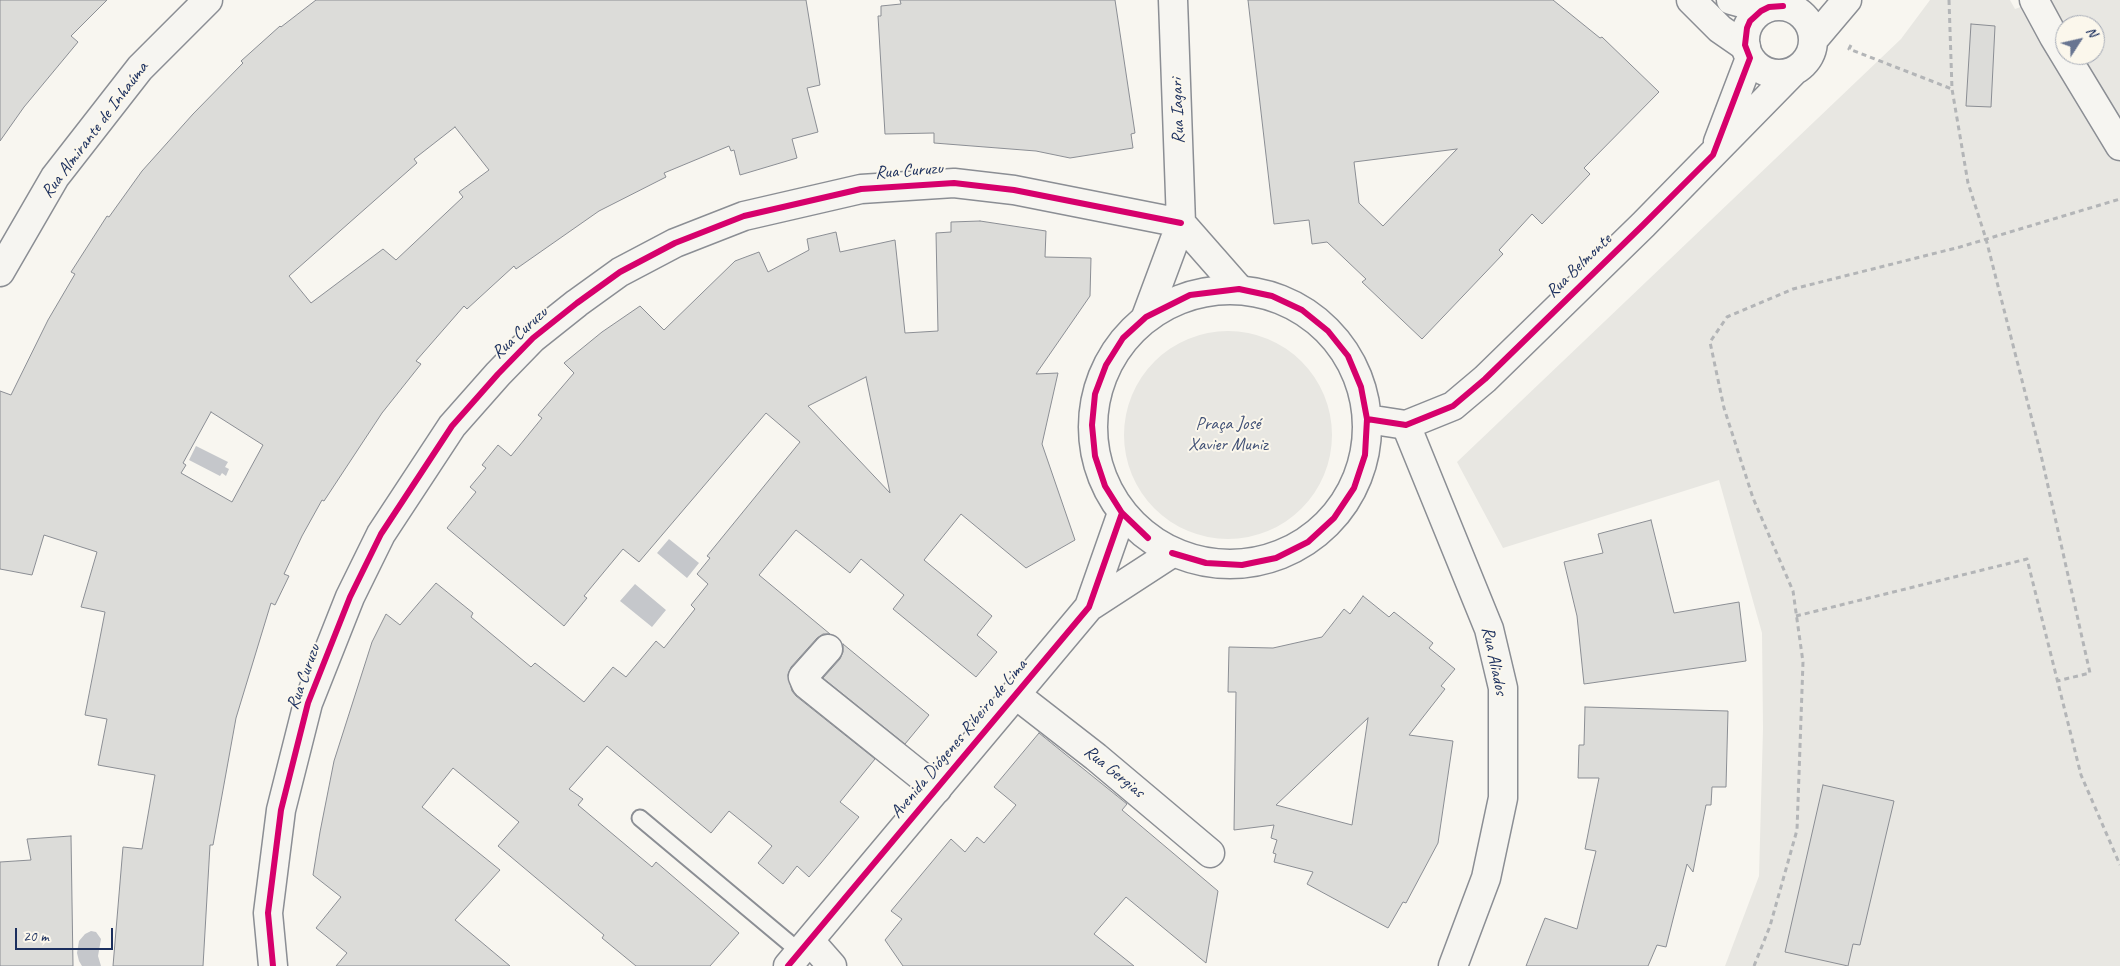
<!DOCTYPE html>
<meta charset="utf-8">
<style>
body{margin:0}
#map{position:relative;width:2120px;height:966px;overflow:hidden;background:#f8f6f0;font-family:Caveat,sans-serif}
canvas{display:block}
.north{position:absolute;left:2055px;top:15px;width:50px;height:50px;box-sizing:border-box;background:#fbf7ec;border:1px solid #a1a7b3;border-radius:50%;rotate:55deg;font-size:14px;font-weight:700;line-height:20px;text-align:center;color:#1b2f5e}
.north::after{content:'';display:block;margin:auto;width:18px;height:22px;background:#687591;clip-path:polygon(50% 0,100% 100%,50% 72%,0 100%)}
.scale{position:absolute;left:15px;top:928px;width:98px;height:22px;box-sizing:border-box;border:2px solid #1b2f5e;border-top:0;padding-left:6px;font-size:15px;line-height:18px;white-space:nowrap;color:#1b2f5e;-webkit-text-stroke:4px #fbf7ec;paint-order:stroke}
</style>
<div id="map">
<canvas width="2120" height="966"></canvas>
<div class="north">N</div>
<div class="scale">20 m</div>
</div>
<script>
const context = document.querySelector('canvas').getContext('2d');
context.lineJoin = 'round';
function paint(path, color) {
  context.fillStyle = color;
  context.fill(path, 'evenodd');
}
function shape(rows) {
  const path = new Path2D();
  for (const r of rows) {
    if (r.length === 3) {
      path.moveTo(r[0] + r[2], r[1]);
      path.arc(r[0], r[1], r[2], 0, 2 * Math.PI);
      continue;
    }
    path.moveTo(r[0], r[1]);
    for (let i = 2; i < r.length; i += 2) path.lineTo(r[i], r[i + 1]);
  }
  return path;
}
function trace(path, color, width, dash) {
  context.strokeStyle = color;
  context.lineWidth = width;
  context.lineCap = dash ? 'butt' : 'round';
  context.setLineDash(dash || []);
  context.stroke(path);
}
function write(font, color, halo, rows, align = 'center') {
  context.font = font + ' Caveat,sans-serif';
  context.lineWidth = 4;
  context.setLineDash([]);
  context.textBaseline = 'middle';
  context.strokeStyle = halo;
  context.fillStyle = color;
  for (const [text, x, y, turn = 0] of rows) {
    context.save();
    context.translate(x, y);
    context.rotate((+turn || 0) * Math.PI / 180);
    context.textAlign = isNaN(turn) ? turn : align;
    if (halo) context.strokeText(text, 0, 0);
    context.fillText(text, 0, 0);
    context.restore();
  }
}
paint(shape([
 [1930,0,2010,0,2015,9,2041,0,2120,0,2120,966,1725,966,1759,876,1763,729,1762,633,1719,480,1503,548,1457,462,1901,39],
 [2065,25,2095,25,2095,55,2065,55],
 [1228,435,104]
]), '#e8e7e2');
paint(shape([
 [196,446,228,462,225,467,229,469,226,476,222,473,220,476,189,460],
 [669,539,699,563,687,578,657,553],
 [635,584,666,610,652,627,620,601],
 [91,931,96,932,101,939,98,956,101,966,82,966,79,961,77,953,79,941,85,934]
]), '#c5c7cb');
const building = shape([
 [0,0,107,0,71,36,78,42,24,107,0,141,0,0],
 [316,0,806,0,820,85,807,88,818,132,792,139,797,158,740,175,734,150,731,151,729,146,664,173,666,177,599,211,516,269,514,266,467,309,464,306,416,361,421,364,382,413,324,501,322,500,302,536,284,574,289,576,275,605,271,603,236,718,213,845,210,845,203,966,113,966,123,847,142,849,155,775,98,765,107,719,85,715,105,612,81,607,97,552,44,535,32,575,0,569,0,391,11,395,48,320,75,274,71,272,107,216,109,217,142,171,193,114,243,63,241,61,280,26,281,27,316,0],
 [455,127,489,170,459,192,463,197,396,260,383,249,311,303,289,276,417,163,414,159,455,127],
 [211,412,263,445,232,502,181,473,186,465,183,463,211,412],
 [900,0,1115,0,1135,133,1131,134,1133,148,1070,158,1036,151,934,143,934,133,885,134,878,16,881,16,881,6,901,4,900,0],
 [1248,0,1553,0,1600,38,1602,37,1659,92,1584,168,1590,174,1542,224,1532,214,1499,250,1503,254,1422,339,1362,282,1366,279,1327,242,1312,244,1309,220,1274,224,1248,0],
 [1457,149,1383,226,1359,203,1354,162,1457,149],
 [1971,24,1995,26,1991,107,1966,106,1971,24],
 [980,221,1046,231,1045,257,1091,258,1090,296,1036,374,1058,373,1042,444,1075,540,1026,568,961,514,924,560,992,616,977,635,997,652,976,677,893,609,904,595,861,559,850,573,796,530,759,575,830,634,823,634,817,638,791,667,788,675,792,691,796,696,875,759,840,802,859,817,821,863,809,877,797,866,783,884,758,863,772,846,729,811,711,833,607,746,569,789,583,799,578,805,652,867,656,862,739,933,710,966,636,966,602,938,604,935,498,846,519,822,453,768,422,807,500,870,455,920,510,966,336,966,347,953,316,928,341,897,313,875,320,832,334,761,372,642,386,614,400,625,436,583,473,613,471,617,531,667,535,663,584,702,613,667,626,677,656,641,664,648,695,609,691,605,708,584,697,574,710,558,707,556,800,442,766,413,639,562,623,549,584,596,587,598,564,626,447,528,476,492,470,487,486,468,482,465,498,445,511,456,542,418,538,415,574,373,564,363,602,332,640,306,664,330,735,261,759,252,768,272,809,250,807,239,836,232,840,252,895,240,905,333,938,331,936,233,951,232,951,222,980,221],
 [866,377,890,493,808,406,866,377],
 [1651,520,1674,613,1739,602,1746,661,1584,684,1577,616,1564,562,1603,553,1598,534,1651,520],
 [1363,596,1389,617,1394,612,1433,643,1429,648,1455,669,1441,686,1445,689,1409,735,1453,741,1438,843,1406,903,1403,902,1388,928,1307,884,1313,872,1274,862,1276,854,1273,853,1277,840,1271,838,1274,825,1234,830,1236,692,1228,692,1229,647,1273,648,1322,637,1344,609,1350,614,1363,596],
 [1368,718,1352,825,1276,805,1368,718],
 [843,644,929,715,905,744,823,678,840,659,843,652,843,644],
 [1585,707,1728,711,1726,787,1712,787,1711,805,1706,805,1693,872,1687,864,1666,947,1657,945,1648,966,1526,966,1545,918,1577,929,1596,851,1585,849,1599,778,1578,778,1579,745,1584,745,1585,707],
 [1039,733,1127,804,1122,810,1218,891,1206,963,1126,897,1094,934,1134,966,903,966,885,940,902,919,891,911,951,839,965,852,977,837,984,843,1016,805,994,787,1039,733],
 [1823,785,1894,801,1860,945,1853,944,1848,966,1785,952,1823,785],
 [71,836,73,966,0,966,0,862,31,860,27,839,71,836]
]);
paint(building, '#dcdcd9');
trace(building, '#8b8e94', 1);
const lane = shape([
 [640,818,800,952]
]);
const street = shape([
 [1691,0,1720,29,1746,47],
 [1731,0,1764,9],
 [2034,0,2054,37,2120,146],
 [1181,223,1239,289],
 [0,272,55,177,140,68,208,0],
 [1146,317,1181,223,1173,0],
 [1406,425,1489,629,1503,688,1503,798,1486,878,1453,966],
 [828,649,803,677,806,684,937,789],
 [1015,694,1096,757,1210,853],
 [810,941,832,966],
 [273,966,268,913,281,810,308,703,350,597,381,534,452,426,498,374,533,338,577,303,620,272,675,243,744,216,861,189,954,183,1014,190,1181,223]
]);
const secondary = shape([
 [1779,40,34],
 [1814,39,1847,0],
 [1718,142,1750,58],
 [1230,427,137],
 [1367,419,1406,425,1453,406,1485,379,1643,225,1793,72],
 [1089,607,1122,513],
 [788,966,1089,607,1172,553]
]);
trace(lane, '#8b8e94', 19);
trace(street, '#8b8e94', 31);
trace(secondary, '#8b8e94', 31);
trace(shape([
 [1949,0,1952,89,1968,183,1986,239,2041,455,2090,673,2057,681],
 [1851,45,1849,49,1952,89],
 [1796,616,2027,559,2081,775,2120,865],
 [1754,966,1770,926,1797,830,1803,662,1793,591,1753,498,1724,408,1710,342,1727,317,1793,289,1960,247,2120,199]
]), '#b3b5b7', 3, [5, 4]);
trace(lane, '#f6f5f1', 15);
trace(street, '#f6f5f1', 28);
trace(secondary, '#f6f5f1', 28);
trace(shape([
 [1367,419,1406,425,1453,406,1485,379,1643,225,1713,155,1750,58,1745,45,1747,28,1750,21,1761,11,1769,7,1783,6],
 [1148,538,1122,513,1105,486,1095,456,1092,425,1095,394,1106,365,1123,338,1146,317,1190,295,1239,289,1272,296,1302,310,1328,331,1348,356,1361,387,1367,419,1365,455,1354,488,1334,518,1308,542,1276,558,1242,565,1206,563,1172,553],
 [273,966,268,913,281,810,308,703,350,597,381,534,452,426,498,374,533,338,577,303,620,272,675,243,744,216,861,189,954,183,1014,190,1181,223],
 [788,966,1089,607,1122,513]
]), '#d6006c', 6);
write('18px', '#1b2f5e', '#fbf7ec', [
 ["Rua Iagari",1178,111,-92],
 ["Rua Almirante de Inhaúma",95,130,-53],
 ["Rua Curuzu",909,171,-4],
 ["Rua Belmonte",1579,266,-44],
 ["Rua Curuzu",520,333,-42],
 ["Rua Aliados",1494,661,78],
 ["Rua Curuzu",304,677,-70],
 ["Avenida Diógenes Ribeiro de Lima",959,739,-50],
 ["Rua Gergias",1114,772,39]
]);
write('18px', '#415176', '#fbf7ec', [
 ["Praça José",1228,424],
 ["Xavier Muniz",1228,445]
]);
</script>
